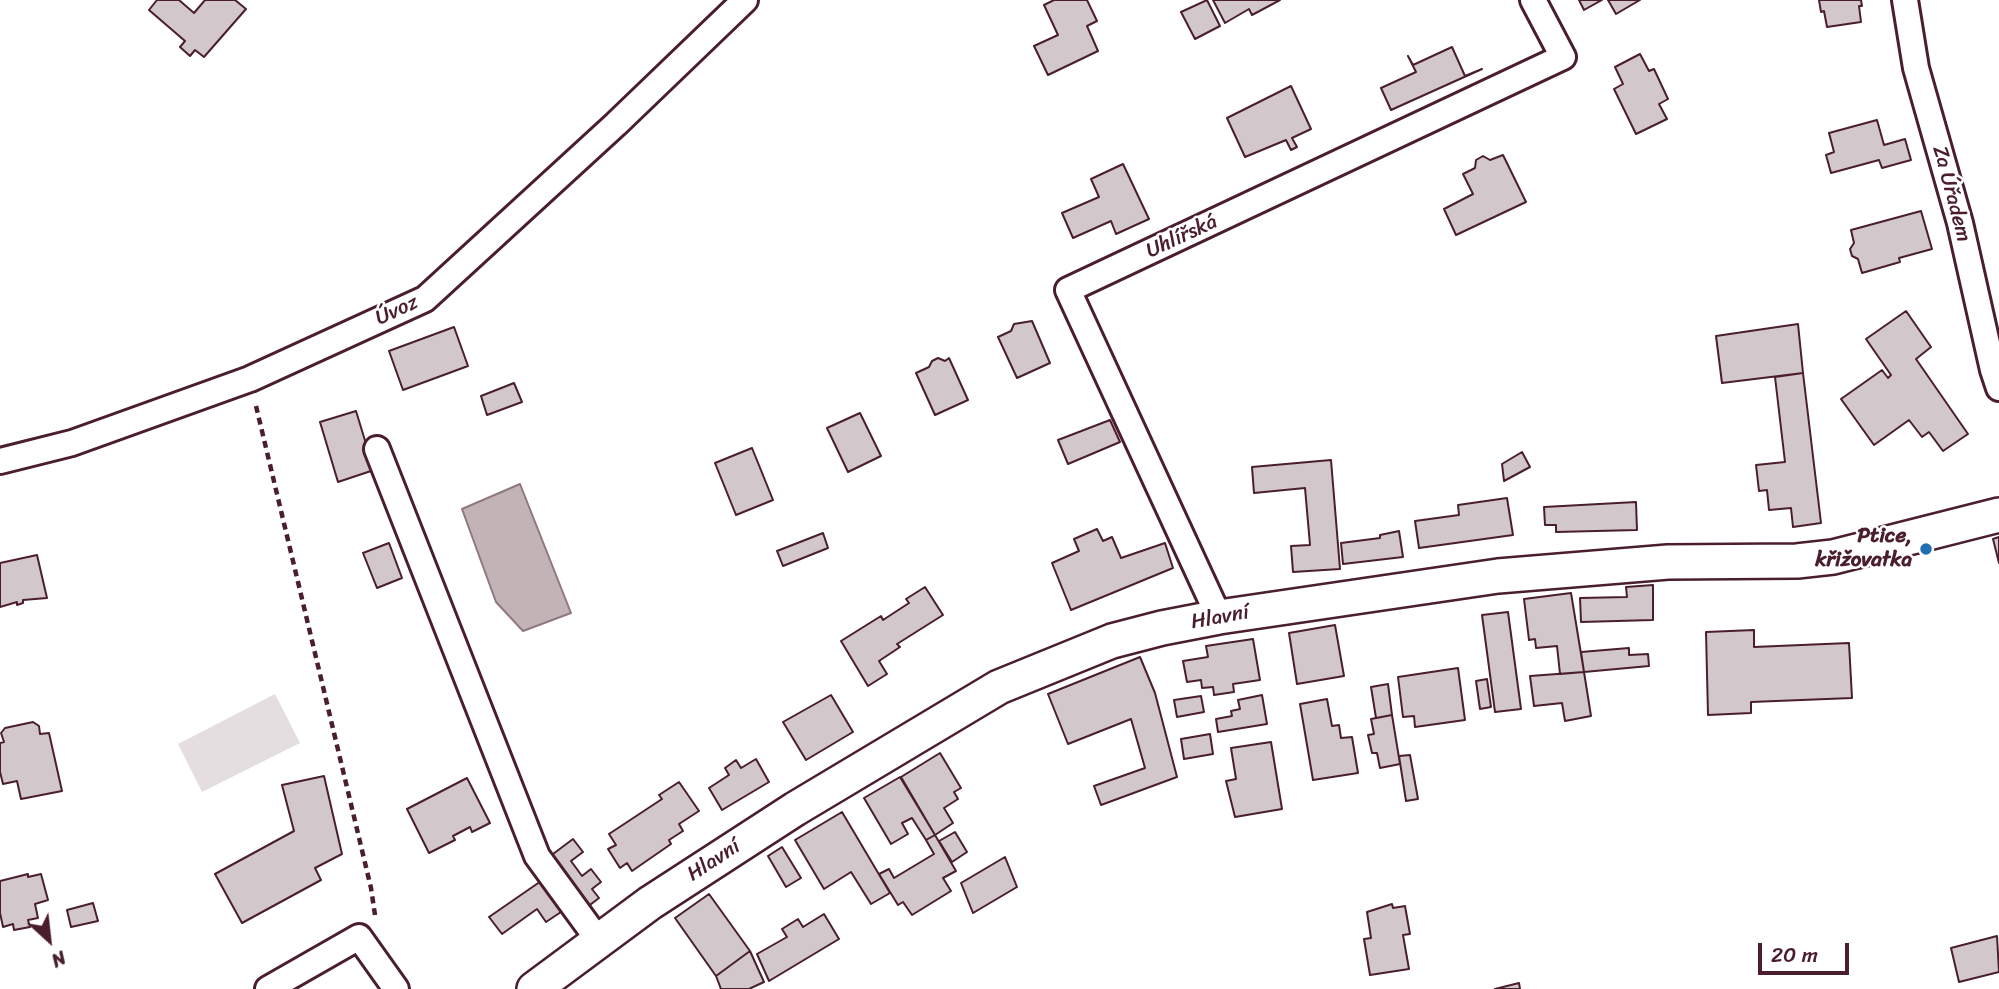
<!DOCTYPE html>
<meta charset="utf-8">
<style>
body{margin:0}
#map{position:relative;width:1999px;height:989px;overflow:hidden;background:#fff;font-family:Sriracha,sans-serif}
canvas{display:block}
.north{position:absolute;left:14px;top:905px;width:70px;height:70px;-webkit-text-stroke:5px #fff;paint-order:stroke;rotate:153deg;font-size:19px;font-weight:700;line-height:28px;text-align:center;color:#4a1f2b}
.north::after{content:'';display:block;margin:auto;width:24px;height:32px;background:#4a1f2b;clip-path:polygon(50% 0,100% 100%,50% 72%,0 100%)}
.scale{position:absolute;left:1758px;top:943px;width:91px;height:32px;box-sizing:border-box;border:4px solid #4a1f2b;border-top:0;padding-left:9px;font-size:21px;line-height:24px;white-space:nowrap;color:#4a1f2b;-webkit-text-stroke:5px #fff;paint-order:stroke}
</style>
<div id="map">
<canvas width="1999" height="989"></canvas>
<div class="north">N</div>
<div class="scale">20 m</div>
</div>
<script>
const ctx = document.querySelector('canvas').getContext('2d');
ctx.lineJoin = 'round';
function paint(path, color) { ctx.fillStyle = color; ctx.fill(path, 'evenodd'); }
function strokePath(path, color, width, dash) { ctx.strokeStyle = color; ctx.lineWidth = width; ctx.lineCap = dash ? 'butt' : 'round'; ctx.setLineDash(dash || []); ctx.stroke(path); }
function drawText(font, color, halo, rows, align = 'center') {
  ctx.font = font + ' Sriracha,sans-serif'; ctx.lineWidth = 5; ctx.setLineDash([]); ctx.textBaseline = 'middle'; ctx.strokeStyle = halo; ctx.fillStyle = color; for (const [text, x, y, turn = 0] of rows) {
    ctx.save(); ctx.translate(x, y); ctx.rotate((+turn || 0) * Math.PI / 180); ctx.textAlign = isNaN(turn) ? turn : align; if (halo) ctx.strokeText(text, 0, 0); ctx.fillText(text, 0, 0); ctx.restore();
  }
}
paint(new Path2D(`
 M275 694 300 743 202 792 178 744Z`), '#e5dee0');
const water = new Path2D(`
 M520 484 571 613 523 631 496 602 462 509Z`);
paint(water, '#c1b3b6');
strokePath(water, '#91787e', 2);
const building = new Path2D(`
 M157 0H179L194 13 205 0H235L246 9 204 57 195 50 190 56 180 47 185 41 149 10Z
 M1054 0H1087L1097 21 1087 26 1098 51 1048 75 1034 46 1058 35 1044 5Z
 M1207 0 1220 26 1195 39 1181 12Z
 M1213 0H1280L1252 15 1249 9 1225 23Z
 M1579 0H1602L1584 10Z
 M1608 0H1640L1616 14Z
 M1819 0H1861L1862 6H1859L1861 22 1827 27 1824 11 1821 12Z
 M1452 47 1465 76 1482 69 1391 110 1381 88 1416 72 1408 56 1413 65Z
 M1640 54 1649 71 1654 69 1668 99 1659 104 1667 119 1636 134 1614 89 1623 84 1615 67Z
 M1291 86 1311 129 1292 138 1297 147 1291 150 1286 140 1245 157 1227 118Z
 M1877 120 1884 145 1905 139 1911 160 1882 168 1879 160 1831 173 1826 155 1834 152 1829 133Z
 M1503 155 1526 202 1456 235 1444 209 1473 194 1463 174 1475 168 1476 160 1483 156 1490 160Z
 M1123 164 1149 219 1116 234 1111 221 1073 238 1062 213 1099 197 1091 179Z
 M1921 211 1932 249 1899 258 1900 262 1862 273 1858 259 1852 256 1850 249 1854 243 1851 230Z
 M1906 311 1931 347 1916 359 1968 434 1943 451 1929 432 1922 437 1909 420 1874 445 1841 399 1882 370 1888 378 1891 375 1866 339Z
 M1032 321 1050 363 1017 378 998 337 1011 331 1014 324Z
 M1798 324 1803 373 1722 383 1716 336Z
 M454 327 468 366 403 390 389 351Z
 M938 358 945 361 949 358 968 400 935 415 916 373 929 367 932 361Z
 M1803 373 1821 523 1793 527 1791 508 1769 510 1767 490 1759 491 1756 465 1785 462 1775 377Z
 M514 383 522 402 487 415 481 396Z
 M356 411 374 470 338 482 320 422Z
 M860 413 881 456 848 472 827 428Z
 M1110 420 1120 442 1068 464 1058 440Z
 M752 448 773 500 736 515 715 463Z
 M1522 452 1530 467 1504 481 1502 464Z
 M1331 460 1340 569 1293 572 1291 546 1310 545 1305 488 1254 493 1252 467Z
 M1507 498 1513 535 1419 548 1415 521 1459 515 1458 505Z
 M1636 502 1637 530 1556 532V525H1545L1544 507Z
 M1097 529 1103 541 1112 537 1121 558 1165 543 1173 568 1071 610 1052 563 1079 551 1074 539Z
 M1399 531 1403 557 1343 564 1341 543 1380 538V535Z
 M823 533 828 548 783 566 777 551Z
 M1999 537V563L1993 539Z
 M389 543 402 578 377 588 363 553Z
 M37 555 47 598 23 600V603L17 605V602L0 607V563Z
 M1653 585V620L1581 622 1580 598 1627 597 1626 587Z
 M925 587 943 615 897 644 900 647 879 661 887 674 868 686 841 641 881 616 883 620 909 603 906 599Z
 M1571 593 1584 672 1560 674 1557 646 1536 648 1535 639 1529 640 1524 599Z
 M1508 612 1521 709 1495 712 1482 615Z
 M1335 625 1344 676 1297 684 1289 633Z
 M1754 630V647L1849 643 1852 698 1751 702V713L1708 715 1706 632Z
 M1253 639 1260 680 1233 684 1234 692 1214 695 1213 687 1202 688 1201 680 1187 682 1183 661 1208 657 1206 646Z
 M1629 648V655L1648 654 1649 666 1584 672 1581 652Z
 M1140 657 1155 693 1177 777 1101 805 1094 786 1145 768 1131 719 1068 744 1048 694Z
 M1458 668 1465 720 1415 727 1414 716 1403 717 1398 677Z
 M1584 672 1591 716 1565 721 1562 703 1534 706 1530 676Z
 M1487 679 1491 707 1480 709 1476 681Z
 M1388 684 1392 715 1376 718 1371 687Z
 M831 695 853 732 806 760 783 722Z
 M1262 695 1267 724 1218 732 1216 719 1232 716 1231 711 1240 709 1238 700Z
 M1201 696 1204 712 1177 717 1174 700Z
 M1327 699 1332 726 1339 725 1341 738 1352 737 1358 773 1313 780 1300 704Z
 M1392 715 1400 764 1380 768 1377 753H1372L1368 735 1374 734 1371 719Z
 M33 722 39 726 40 734 49 733 62 791 21 799 17 781 3 784 0 772V743L4 742 1 733 5 728Z
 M1210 734 1213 754 1184 759 1181 739Z
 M1271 742 1282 809 1235 817 1226 781 1236 779 1231 748Z
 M940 753 961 788 954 792 958 799 944 808 953 823 935 835 901 777Z
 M1410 755 1418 799 1406 801 1399 756Z
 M756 759 769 782 722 810 709 788 729 775 725 768 736 760 741 768Z
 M324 776 342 854 315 868 321 880 242 923 215 874 294 831 282 785Z
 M900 777 935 835 926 840 912 818 902 823 908 834 891 844 864 798Z
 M467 778 490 823 472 832 470 827 453 836 455 840 429 853 407 809Z
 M679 782 699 811 679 824 683 831 669 840 671 844 632 871 627 863 620 868 608 849 616 845 609 834 662 799 659 795Z
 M842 812 890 893 871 904 851 872 824 889 795 840Z
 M955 832 967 852 952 862 939 841Z
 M935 835 956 871 943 878 951 891 912 915 903 902 898 905 879 874 889 869 894 878 934 854 926 840Z
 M573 839 583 852 571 861 582 876 591 869 601 882 592 889 599 898 586 908 549 857Z
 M782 847 801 878 786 887 768 856Z
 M1005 857 1017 887 973 913 961 883Z
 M28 874V877L41 874 48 900 35 904 38 918 28 920 30 927 14 930 13 924 3 927 0 913V881Z
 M544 879 564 910 546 922 537 909 502 934 489 917Z
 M709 894 750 951 716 976 675 918Z
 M93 903 98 921 71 927 67 910Z
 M1392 904 1393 908 1405 906 1410 934 1403 935 1409 969 1370 975 1364 939 1371 938 1367 912Z
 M824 914 839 939 769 981 757 954 787 937 782 929 798 919 803 927Z
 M1997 936 1999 972 1959 982 1951 948Z
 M750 951 764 982 749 989H721L716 976Z
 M1519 983 1520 989H1495Z`);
paint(building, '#d2c7cb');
strokePath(building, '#4a1f2b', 2);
const minor = new Path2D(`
 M1905 0 1916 68 1960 223 1993 370 1999 388
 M377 449 537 856 599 941
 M0 461 72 443 250 379 425 299 616 124 745 0
 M1219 617 1068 290 1563 57 1533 0
 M268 989 359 937 396 989`);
const secondary = new Path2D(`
 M534 989 650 903 795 809 999 687 1112 641 1162 628 1219 617 1498 576 1668 562 1797 561 1833 557 1999 515`);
strokePath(minor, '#4a1f2b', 30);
strokePath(secondary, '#4a1f2b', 38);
strokePath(new Path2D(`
 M256 406 371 888 375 915`), '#4a1f2b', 4.5, [7, 5]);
strokePath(minor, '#fff', 24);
strokePath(secondary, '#fff', 33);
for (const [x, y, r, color] of [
 [1926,549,7,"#1f6fb2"]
]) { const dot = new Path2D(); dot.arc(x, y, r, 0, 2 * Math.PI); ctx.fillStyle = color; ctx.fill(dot); strokePath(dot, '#fff', 2.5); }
drawText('21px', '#4a1f2b', '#fff', [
 ["Za Úřadem",1951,194,75],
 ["Uhlířská",1182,237,-25],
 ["Úvoz",397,311,-25],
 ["Hlavní",1220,618,-10],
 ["Hlavní",714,861,-33]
]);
drawText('bold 21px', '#4a1f2b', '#fff', [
 ["Ptice,",1912,537],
 ["křižovatka",1912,561]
], 'right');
</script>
